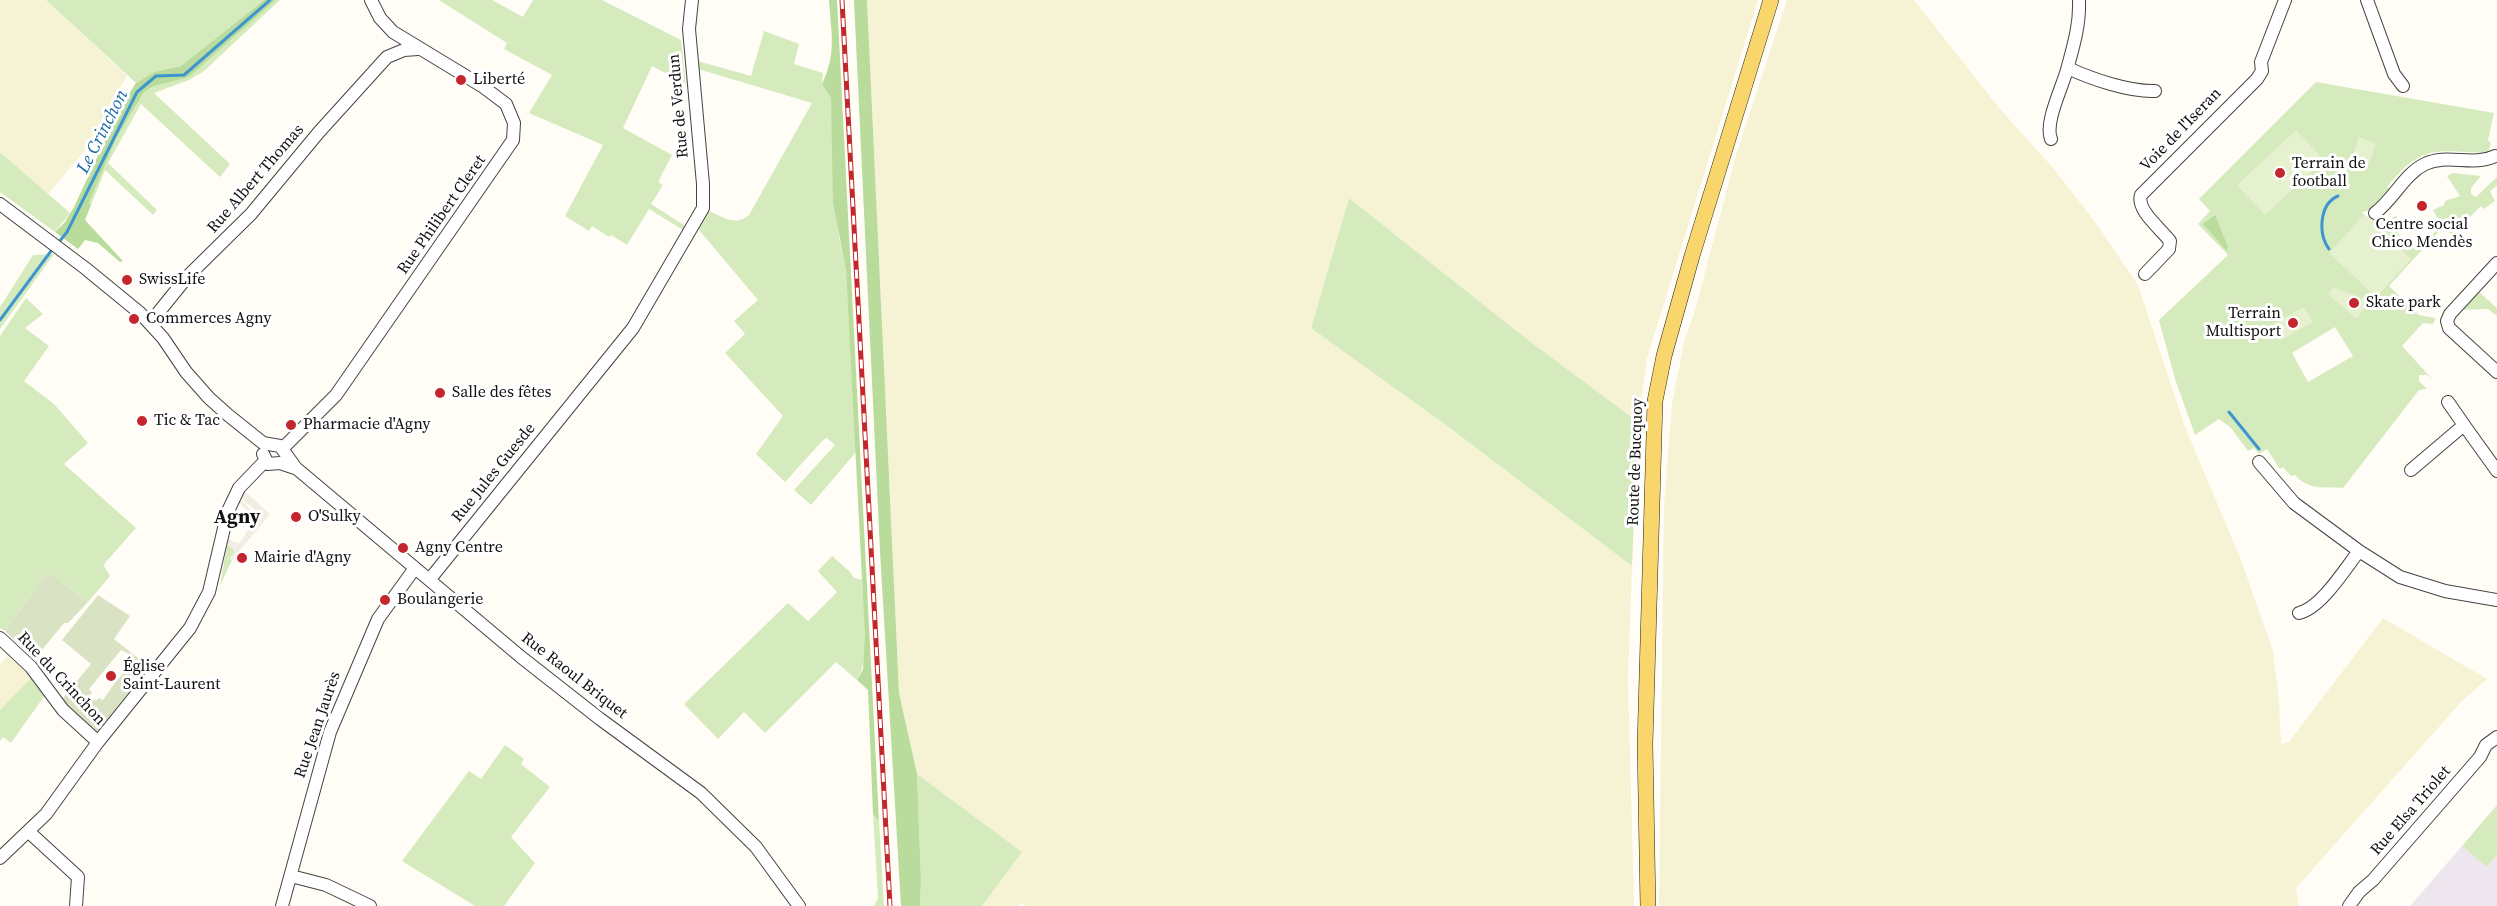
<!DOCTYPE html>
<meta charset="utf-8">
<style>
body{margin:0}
canvas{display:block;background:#fffdf5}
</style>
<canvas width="2497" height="906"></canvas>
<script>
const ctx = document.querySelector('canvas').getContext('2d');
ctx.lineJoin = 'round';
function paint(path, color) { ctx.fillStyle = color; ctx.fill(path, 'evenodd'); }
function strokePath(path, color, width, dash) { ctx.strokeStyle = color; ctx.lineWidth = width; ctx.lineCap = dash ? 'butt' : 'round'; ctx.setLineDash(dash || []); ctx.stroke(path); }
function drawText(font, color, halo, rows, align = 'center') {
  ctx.font = font + ' "Source Serif 4",serif'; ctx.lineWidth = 6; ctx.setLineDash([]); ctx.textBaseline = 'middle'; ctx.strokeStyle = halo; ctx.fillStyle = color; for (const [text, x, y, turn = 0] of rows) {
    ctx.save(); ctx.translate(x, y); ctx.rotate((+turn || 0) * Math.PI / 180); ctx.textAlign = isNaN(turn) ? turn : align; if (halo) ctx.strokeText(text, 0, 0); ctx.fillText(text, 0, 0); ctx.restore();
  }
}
paint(new Path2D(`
 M2462 846 2487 867 2497 855V906H2410Z`), '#eee6ef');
paint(new Path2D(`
 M0 0H46L127 76 84 151 48 194 0 152Z
 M867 0H1758L1647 358 1638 422 1528 340 1349 198 1311 328 1446 425 1632 566 1628 678 1634 906H1026L1021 903 1018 906H982L1022 852 917 774 899 693Z
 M1787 0H1914L2000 109 2054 169 2098 226 2138 285 2185 427 2241 560 2273 651 2279 702 2281 744 2289 742 2383 618 2487 679 2461 702 2296 888 2299 906H1659L1664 505 1672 404 1685 338 1694 314 1736 155Z
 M9 654 33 676 0 710V664Z`), '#f6f3d4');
paint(new Path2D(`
 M46 0H264L181 66 154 72 136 83Z
 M276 0H280L204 71 189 80 154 93 230 164 220 177 141 104 108 163 157 210 153 215 105 170 91 205 88 204 116 139 144 92 152 87 189 77Z
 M439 0H492L523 17 533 0H602L681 40 686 84 652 66 623 128 672 155 658 182 663 185 651 204 690 229 688 233 649 209 627 245 611 235 609 237 592 226 589 231 565 216 603 145 529 113 552 75 504 49 507 43Z
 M764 31 799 44 794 64 823 73 822 84 831 98 839 237 846 271 856 452 811 505 794 490 835 445 827 438 824 439 785 482 756 454 783 416 725 353 745 334 734 321 758 300 694 224 703 208C719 215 735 228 749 215L812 103 698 69V61L751 76Z
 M2316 82 2494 113 2488 140 2491 143 2488 153C2437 151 2422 143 2387 187L2394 188 2372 210 2362 212 2371 221 2377 216 2385 221 2396 216 2398 220 2395 229C2401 235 2401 242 2407 248 2420 248 2436 235 2440 223L2433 210 2444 205 2445 201 2460 196 2447 176 2452 173 2481 176 2471 188V194L2476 197 2497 177V186L2490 191 2495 201 2484 209 2481 206 2452 235 2443 227 2389 286 2419 315 2436 318 2433 324 2423 323 2402 346 2434 381 2427 375H2419V381L2427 389 2419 390 2343 488C2324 487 2308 490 2295 475L2291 476 2283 467 2280 469 2267 449 2259 454 2254 448 2248 451 2231 428 2219 419 2195 435 2175 379 2159 320 2228 255 2198 224 2210 211 2199 199ZM2335 327 2353 356 2308 382 2292 353Z
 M0 152 70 213 55 232 0 192Z
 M1349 198 1528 340 1638 422 1632 566 1446 425 1311 328Z
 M54 254 0 329V307L33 255Z
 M2479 292 2497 308V316L2488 309 2461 310Z
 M26 298 43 314 25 328 49 346 24 381 54 404 88 443 64 464 136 528 105 563 104 566 110 576 88 602 48 571 5 631 0 628V336Z
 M227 544 235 551 230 558 232 560 220 586Z
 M832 556 850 572 854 578 862 580C863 611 872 653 857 680L836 662 765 733 744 712 718 739 684 704 788 603 808 621 837 592 818 571Z
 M33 676 45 695 11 743 3 737 0 741V710Z
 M505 745 524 759 521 764 550 787 511 837 535 863 504 906H475L402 861 469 771 481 779Z
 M917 774 1022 852 982 906H920L921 879Z
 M2497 805V855L2487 867 2462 846Z
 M873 814 879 821 884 906H874L878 898Z`), '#d5ebbd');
paint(new Path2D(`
 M264 0H276L189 77 152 87 144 92 116 139 89 203 91 205 85 220 123 261 120 262 98 243 85 240 78 249 55 232 65 222 74 207 121 106 136 83 154 72 181 66Z
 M829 0H837L879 821 873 814 868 690 857 680 863 669 865 636 846 271 833 202 831 98 822 84C837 53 831 33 829 0Z
 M854 0H867L899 693 917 774 921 879 920 906H901L880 551Z
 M2215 215 2228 247 2227 251 2203 224Z`), '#b9dc9c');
paint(new Path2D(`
 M48 571 88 602 68 623H64L38 655 32 657 5 631Z
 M98 595 130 616 114 639 149 667 96 733 62 699 91 664 62 640ZM121 650 131 655 134 661 114 684 103 700 99 698 96 701 89 696 92 692 89 689Z`), '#d9e3c4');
paint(new Path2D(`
 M2296 130 2324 160 2265 215 2237 185Z
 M2359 137 2376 144 2368 166 2351 160Z
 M2364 215 2411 259 2376 297 2329 253Z
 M2334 287 2364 299 2369 298 2371 308H2365L2356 319 2328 294Z
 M2304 307 2313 322 2283 339 2274 324Z`), '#e6f2cf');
paint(new Path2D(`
 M244 491 270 514 232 560 230 558 235 551 227 544 228 539 239 544 256 518 238 502 239 499 257 515 259 513 242 499 241 496Z`), '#f1ede2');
strokePath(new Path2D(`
 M59 242 67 232 137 92 156 76 184 75 270 0
 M2329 249C2318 234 2319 204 2338 196
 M0 320 54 247
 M2229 412 2259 449`), '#3f96cf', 3);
const minor = new Path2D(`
 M2367 0 2394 74 2403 86
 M2068 68C2091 79 2130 92 2155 91
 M2051 139C2044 122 2064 84 2068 66 2074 44 2080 23 2079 1
 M0 204 85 268 140 313 163 338 186 372 209 398 228 415 263 443 280 446 296 468 521 657 600 719 701 793 756 847 799 906
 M2375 213C2394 199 2404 174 2425 164 2447 153 2473 167 2495 156
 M2497 263 2450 314 2447 321 2449 328 2497 372
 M2145 274 2169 249 2170 241C2161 229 2136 210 2141 195L2257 79 2262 71 2261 62 2285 0
 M150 323 187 277 251 214 319 132 387 57 404 50 418 49
 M2464 425 2497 471
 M283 448 336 395 513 140 514 123 506 104 482 86 393 32 380 18 371 0
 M263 454 268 464 280 463 295 468
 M2259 462 2294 503 2359 551 2400 577 2445 591 2497 600
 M2411 470 2464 425 2448 402
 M430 579 633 328 703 208V184L689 29 692 0
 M2299 613C2321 608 2345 569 2359 551
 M0 638 31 667 63 710 98 742
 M29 832 78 877 76 906
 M0 858 46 814 98 742 190 628 209 592 228 511 239 488 265 461
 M291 876 326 885 370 906
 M282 906 330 732 378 619 415 568
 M2349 906 2359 892 2373 880 2480 757 2486 745 2497 737`);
const major = new Path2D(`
 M1648 906 1645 744 1655 401 1664 356 1692 256 1771 0`);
strokePath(minor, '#444', 14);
strokePath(major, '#222', 16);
strokePath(minor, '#fff', 12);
strokePath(major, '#f9d66b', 15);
const rail = new Path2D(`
 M842 0 890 906`);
strokePath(rail, '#c4262e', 5);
strokePath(rail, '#fff', 3, [9]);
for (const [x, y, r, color] of [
 [461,80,6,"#c4262e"],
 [2280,173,6,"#c4262e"],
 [2422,206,6,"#c4262e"],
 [127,280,6,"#c4262e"],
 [2354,303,6,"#c4262e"],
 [134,319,6,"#c4262e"],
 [2293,323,6,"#c4262e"],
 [440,393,6,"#c4262e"],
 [142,421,6,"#c4262e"],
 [291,425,6,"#c4262e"],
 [296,517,6,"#c4262e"],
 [403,548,6,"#c4262e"],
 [242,558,6,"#c4262e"],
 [385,600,6,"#c4262e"],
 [111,676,6,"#c4262e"]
]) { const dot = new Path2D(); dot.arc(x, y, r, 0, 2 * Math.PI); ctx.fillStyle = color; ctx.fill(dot); strokePath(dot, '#fff', 2); }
drawText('16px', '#111', '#fff', [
 ["Liberté",473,80],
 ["Terrain de",2292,164],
 ["football",2292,182],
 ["Centre social",2422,225,"center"],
 ["Chico Mendès",2422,243,"center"],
 ["SwissLife",139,280],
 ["Skate park",2366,303],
 ["Terrain",2281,314,"right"],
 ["Multisport",2281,332,"right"],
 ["Commerces Agny",146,319],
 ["Salle des fêtes",452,393],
 ["Tic & Tac",154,421],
 ["Pharmacie d'Agny",303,425],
 ["O'Sulky",308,517],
 ["Agny Centre",415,548],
 ["Mairie d'Agny",254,558],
 ["Boulangerie",397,600],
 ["Église",123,667],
 ["Saint-Laurent",123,685]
], 'left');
drawText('16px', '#111', '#fff', [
 ["Rue de Verdun",679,106,-95],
 ["Voie de l'Iseran",2181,130,-46],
 ["Rue Albert Thomas",256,179,-49],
 ["Rue Philibert Cleret",442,215,-55],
 ["Route de Bucquoy",1636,462,-88],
 ["Rue Jules Guesde",494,473,-51],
 ["Rue Raoul Briquet",574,676,38],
 ["Rue du Crinchon",61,679,47],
 ["Rue Jean Jaurès",318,725,-71],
 ["Rue Elsa Triolet",2411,811,-49]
]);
drawText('italic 18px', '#1768a6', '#fff', [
 ["Le Crinchon",103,132,-63]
]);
drawText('bold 20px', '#111', '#fff', [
 ["Agny",237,518]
]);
</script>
